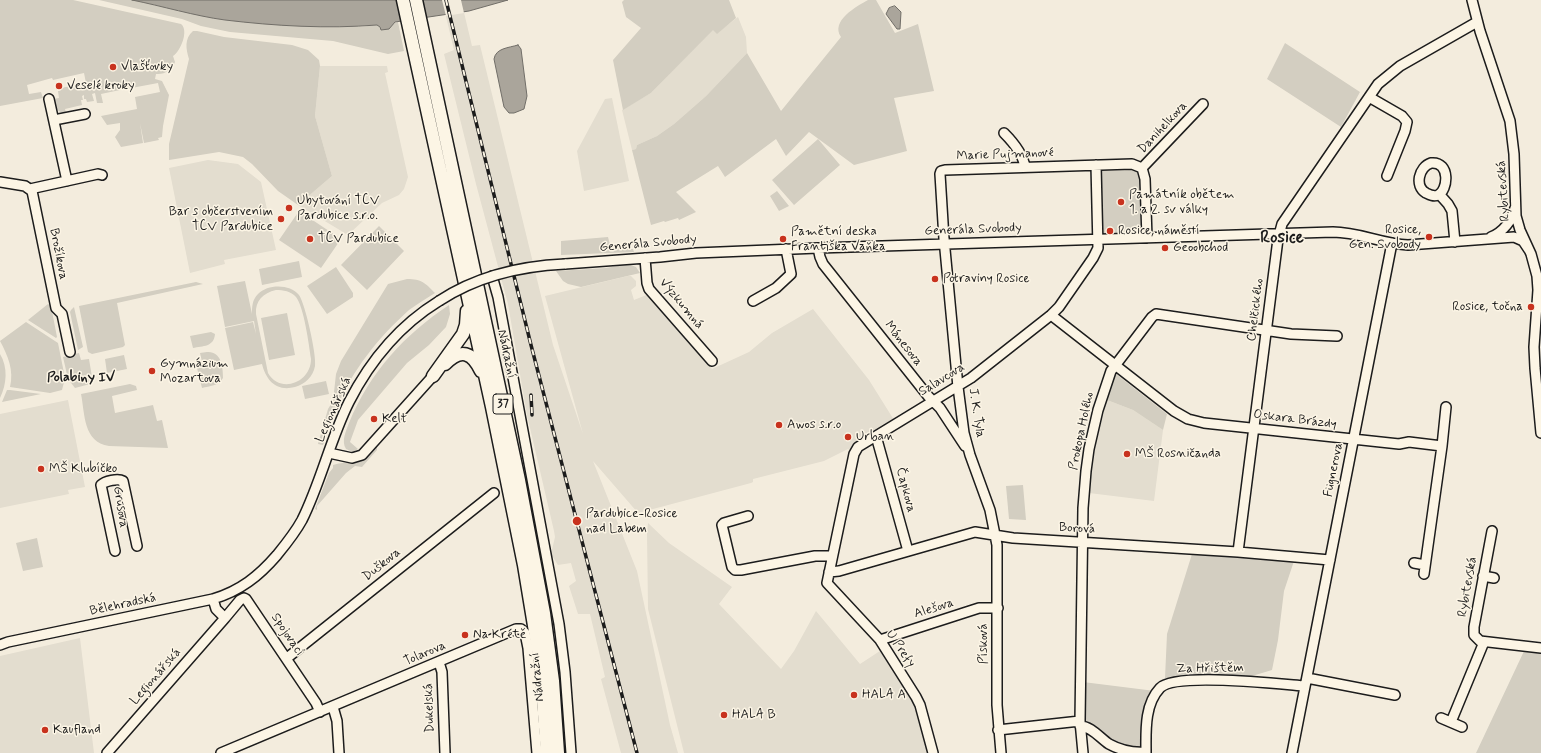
<!DOCTYPE html>
<meta charset="utf-8">
<style>
body{margin:0}
canvas{display:block;background:#f3ecdd}
</style>
<canvas width="1541" height="753"></canvas>
<script>
const ctx = document.querySelector('canvas').getContext('2d');
ctx.lineJoin = 'round';
function paint(path, color) { ctx.fillStyle = color; ctx.fill(path, 'evenodd'); }
function strokePath(path, color, width, dash) { ctx.strokeStyle = color; ctx.lineWidth = width; ctx.lineCap = dash ? 'butt' : 'round'; ctx.setLineDash(dash || []); ctx.stroke(path); }
function drawText(font, color, halo, rows, align = 'center') {
  ctx.font = font + ' Mynerve,sans-serif'; ctx.lineWidth = 3; ctx.setLineDash([]); ctx.textBaseline = 'middle'; ctx.strokeStyle = halo; ctx.fillStyle = color; for (const [text, x, y, turn = 0] of rows) {
    ctx.save(); ctx.translate(x, y); ctx.rotate((+turn || 0) * Math.PI / 180); ctx.textAlign = isNaN(turn) ? turn : align; if (halo) ctx.strokeText(text, 0, 0); ctx.fillText(text, 0, 0); ctx.restore();
  }
}
paint(new Path2D(`
 M442 0H461L472 46 480 45 553 345 583 434 545 296 628 276H631L636 281V286L631 290 634 300 649 294 712 369 749 352 772 333 813 309 869 380 894 420 853 445 851 450 848 449 824 461 753 479V482L751 483 638 513 593 461 637 571 670 725 678 753H621L601 679 605 677 590 614H578L569 586 576 581 571 563 558 565 551 554 555 537 554 531 527 415 508 304 476 184 444 54 454 50Z
 M738 17 746 37 747 53 706 96 674 124 657 136 637 145 636 149 632 150 622 110 651 93 713 29 717 33Z
 M320 66H387L388 72 385 73 408 177 404 189 399 195 382 203 348 235 298 205 332 176 315 116Z
 M612 98 629 181 584 191 577 151 605 99Z
 M208 160 238 164 261 182 276 250 224 260 225 264 190 273 169 168Z
 M68 400 85 487 68 490 69 494 0 508V414Z
 M1107 400 1133 410 1163 430 1154 501 1089 493 1096 442Z
 M648 523 669 543 732 587 719 604 781 669 794 651 816 611 860 664 883 649 915 701 930 753H684L648 609 647 533Z
 M80 638 94 753H0V656Z`), '#e3ddcf');
paint(new Path2D(`
 M0 0H73L181 24C189 30 181 51 173 56L175 62C172 69 165 75 156 74L155 79 162 81 169 95 163 126 162 137 158 138 159 140 144 143 140 123 143 143 121 147 115 137 120 130V123L107 125 101 116 137 109 135 97 160 92 158 83 126 89V87L120 88V90L101 94 103 103H97L95 93 92 94 94 101 87 102 86 99H84V95L82 96 83 100H81L82 105 65 109 66 113C57 113 55 107 53 99L59 98 58 91 61 90V88L86 83 84 73 53 80 52 78 27 85 29 94 41 92 43 98 0 106Z
 M99 0H132L224 20 302 26 358 27 378 25 381 30 389 28 392 24 398 22 404 51 388 54 333 41 230 32 201 26 182 19Z
 M624 0H729L736 18 717 34 713 30 651 93 623 110 613 60 641 28 626 17 622 2Z
 M868 0H876L895 33 918 24 934 91 894 98 907 151 854 165 809 132 786 156 776 139 725 177 718 166 676 192 696 212 679 220 678 218 665 222 664 221 651 225 632 150 636 149 637 145 657 136 674 124 706 96 747 53 781 111 841 37C830 21 857 6 868 0Z
 M193 31H197L224 37 292 45 308 50 319 60 320 66 315 116 332 176 298 205 278 191 252 164 243 157 219 152 169 160V144L189 59C186 49 184 39 193 31Z
 M1285 43 1360 92 1341 127 1267 79Z
 M818 139 840 165 794 205 772 180Z
 M1140 170 1141 232 1103 233 1101 171Z
 M777 191 789 206 779 211 770 196Z
 M299 211 341 239 321 268 279 240Z
 M379 226 404 251 367 290 341 265Z
 M608 237 610 245 622 249H633L634 252 561 255V241Z
 M299 261 302 277 262 285 259 269Z
 M628 264 636 267 640 273 581 287 568 284 563 281 556 271 606 268Z
 M336 267 353 293V297L327 314 307 286Z
 M407 279C422 279 425 283 435 293 426 299 417 304 409 310 379 337 352 370 337 408 332 420 327 433 323 445L318 444 328 409 333 401 336 374 341 361 388 284Z
 M245 281 252 314C252 307 252 300 258 294 268 284 290 284 299 295 305 303 317 356 315 366 313 377 305 384 295 387 276 392 266 380 262 364L234 370 225 328 253 322 256 334 254 321 225 327 217 286ZM276 290C283 290 291 291 296 297 304 307 309 345 311 359 311 383 280 394 268 373L256 314C255 301 263 293 276 290Z
 M196 282 203 284 117 303 125 345 123 347 92 354 88 352 79 306Z
 M48 304 51 306 57 337 56 338 28 320Z
 M449 305 450 314 446 327 429 345 407 363 358 420 350 442 358 449 353 452 346 449C341 441 346 431 349 423 370 372 404 335 449 305Z
 M74 307 83 347 78 350 70 312 71 310Z
 M287 313 295 355 269 360 261 318Z
 M26 322 58 343 65 378 62 390 50 393 10 387C14 370 8 356 0 341Z
 M211 332 215 334C214 347 203 346 193 348L190 336Z
 M207 352C221 351 223 366 223 378 218 386 210 386 202 388L197 368 203 366 200 353Z
 M79 353 81 360 89 359 92 377 89 378 90 384 75 388 68 379 63 357Z
 M0 354C8 367 7 384 0 398Z
 M124 355 127 369 107 373 105 359Z
 M1116 374 1167 414 1163 430 1133 410 1107 400Z
 M326 381 329 394 305 399 302 386Z
 M130 384 136 386 137 390 112 396 115 413 153 405 157 421 162 420 168 448 109 446C83 442 85 414 81 394Z
 M7 390H10L41 394 2 402Z
 M377 447V450L362 467 355 466 346 473 317 506V510L315 509 329 473 333 468V465C357 458 357 471 377 447Z
 M1023 485 1026 520 1009 519 1006 486Z
 M37 538 43 567 23 571 16 543Z
 M1192 554 1294 561 1284 591 1278 640 1272 670 1252 676 1165 678 1167 634Z
 M1525 649 1541 651V753H1476Z
 M1083 682 1155 691 1141 748 1138 750 1114 744 1087 724 1084 720Z`), '#d3cec1');
const water = new Path2D(`
 M132 0H508L469 11 395 22 389 29 381 30 380 27 377 25C327 29 275 26 225 20 195 16 162 6 132 0Z
 M895 6 901 12 900 29H897L886 14 889 8Z
 M518 45 521 49 527 96 524 109 514 113H509L504 107 494 59C496 48 508 48 518 45Z`);
paint(water, '#aaa59b');
strokePath(water, '#716e68', 1);
paint(new Path2D(`
 M442 0H461L464 13 446 16Z`), '#f3ecdd');
const minor = new Path2D(`
 M1472 0 1480 31 1510 121 1514 154 1516 216 1520 230 1531 254 1537 276 1538 290 1534 347 1535 368 1541 433
 M1369 97 1402 116 1407 122 1405 131 1387 176
 M49 99 67 181
 M54 120 85 114
 M1004 133C1013 142 1023 155 1025 167
 M1431 163C1451 161 1448 191 1438 195 1434 197 1430 195 1426 193 1414 186 1419 167 1431 163Z
 M1142 168 1203 104
 M1142 168 1145 179 1147 238
 M0 182 25 186 32 191 56 308 62 314 70 352
 M30 189 98 174 102 175
 M1440 195 1448 204 1452 211 1455 242
 M1491 237C1503 232 1512 221 1515 208
 M818 248 820 257 823 264 928 396 940 408 965 446
 M645 258 647 283 649 289 712 361
 M565 264 660 257 696 253 818 248 1333 232C1359 232 1382 244 1408 245L1514 237 1523 241 1529 250
 M492 276 498 297 559 624 565 672 571 753
 M753 301 776 288 791 274 786 249
 M1051 315 1174 411 1188 419 1204 423 1399 444 1409 442 1442 446 1424 574
 M876 436 908 551
 M1442 446 1446 407
 M329 453 352 458 362 455 433 376
 M748 516 724 523 722 525 732 567 735 570H741L815 556H832
 M1492 531 1474 627V635L1480 641 1541 648
 M115 551 101 485C105 481 118 478 123 481L137 546
 M1238 552 1278 239 1282 224 1378 84 1400 66 1477 22
 M1414 563 1425 565
 M829 572 839 571 975 532 1013 538 1238 552 1330 560
 M1483 576 1494 578
 M225 618 240 600 244 598 246 599 316 703 320 712
 M880 640 979 608H998
 M0 645 8 642 213 599C240 591 259 576 277 555 286 544 295 533 302 520 321 482 330 440 349 402 370 361 400 325 439 301
 M287 658 494 493
 M439 662 442 672 445 753
 M1307 678 1395 695
 M333 707 337 721 339 753
 M1441 718 1462 727
 M1451 722 1484 642
 M1080 726C1091 726 1100 738 1109 744 1120 750 1133 753 1146 752
 M998 730 1080 721
 M107 753 225 618 216 609 213 599
 M221 753 516 629H521L525 633 528 648 537 753
 M933 753 920 705 916 697 880 640 827 583 854 454 858 447 971 378 1051 315 1059 307 1093 258 1098 248 1096 165
 M1001 753 997 705V545L990 510 970 455 964 433 958 387 944 239 940 174 941 171 945 170 1132 164 1142 168
 M1083 753 1080 721 1083 508 1086 471 1089 449 1098 410 1111 371 1152 317 1156 314 1291 334 1337 336
 M1146 753C1146 732 1144 705 1160 688 1175 672 1280 684 1305 686
 M1292 753 1392 243`);
const major = new Path2D(`
 M403 0 492 407 524 565 540 662 547 753
 M416 0 519 480 544 613 553 681 558 753
 M445 364C461 348 472 352 481 371
 M433 376 463 334 466 325 467 311`);
strokePath(minor, '#1c1c1c', 12);
strokePath(major, '#1c1c1c', 15);
strokePath(minor, '#fcf5e5', 9);
strokePath(major, '#fcf5e5', 12);
const rail = new Path2D(`
 M446 0 531 345 637 753
 M531 395 532 415`);
strokePath(rail, '#1c1c1c', 3.5);
strokePath(rail, '#fcf5e5', 2, [6]);
const minorBridge = new Path2D(`
 M439 301C477 276 520 266 565 264`);
strokePath(minorBridge, '#1c1c1c', 12, []);
strokePath(minorBridge, '#fcf5e5', 9);
for (const [x, y, r, color] of [
 [113,67,4,"#c8321e"],
 [59,86,4,"#c8321e"],
 [1121,202,4,"#c8321e"],
 [289,208,4,"#c8321e"],
 [281,219,4,"#c8321e"],
 [1110,231,4,"#c8321e"],
 [1429,237,4,"#c8321e"],
 [310,239,4,"#c8321e"],
 [783,239,4,"#c8321e"],
 [1165,248,4,"#c8321e"],
 [935,279,4,"#c8321e"],
 [1531,307,4,"#c8321e"],
 [152,371,4,"#c8321e"],
 [374,419,4,"#c8321e"],
 [779,425,4,"#c8321e"],
 [848,437,4,"#c8321e"],
 [1127,454,4,"#c8321e"],
 [41,469,4,"#c8321e"],
 [577,521,5,"#c8321e"],
 [465,635,4,"#c8321e"],
 [854,695,4,"#c8321e"],
 [724,715,4,"#c8321e"],
 [45,730,4,"#c8321e"]
]) { const dot = new Path2D(); dot.arc(x, y, r, 0, 2 * Math.PI); ctx.fillStyle = color; ctx.fill(dot); strokePath(dot, '#fcf5e5', 1.5); }
for (const [x, y, w] of [
 [503,404,20]
]) { const box = new Path2D(); box.roundRect(x - w / 2, y - 10, w, 20, 3); ctx.fillStyle = '#fcf5e5'; ctx.fill(box); strokePath(box, '#1c1c1c', 1); }
drawText('bold 12px', '#1c1c1c', null, [
 ["37",503,404]
]);
drawText('13px', '#1c1c1c', '#fcf5e5', [
 ["Vlašťovky",121,67],
 ["Veselé kroky",67,86],
 ["Památník obětem",1129,195],
 ["1. a 2. sv války",1129,210],
 ["Ubytování TCV",297,201],
 ["Pardubice s.r.o.",297,216],
 ["Bar s občerstvením",273,212,"right"],
 ["TCV Pardubice",273,227,"right"],
 ["Rosice,",1421,230,"right"],
 ["Gen. Svobody",1421,245,"right"],
 ["Rosice, náměstí",1118,231],
 ["Pamětní deska",791,232],
 ["Františka Vaňka",791,247],
 ["TCV Pardubice",318,239],
 ["Geoobchod",1173,248],
 ["Potraviny Rosice",943,279],
 ["Rosice, točna",1523,307,"right"],
 ["Gymnázium",160,364],
 ["Mozartova",160,379],
 ["Kelt",382,419],
 ["Awos s.r.o",787,425],
 ["Urban",856,437],
 ["MŠ Rosničanda",1135,454],
 ["MŠ Klubíčko",49,469],
 ["Pardubice-Rosice",586,514],
 ["nad Labem",586,529],
 ["Na Krétě",473,635],
 ["HALA A",862,695],
 ["HALA B",732,715],
 ["Kaufland",53,730]
], 'left');
drawText('13px', '#1c1c1c', '#fcf5e5', [
 ["Danihelkova",1163,128,-47],
 ["Marie Pujmanové",1005,155,-2],
 ["Rybitevská",1504,191,-94],
 ["Generála Svobody",973,230,-2],
 ["Generála Svobody",648,244,-5],
 ["Brožíkova",58,254,79],
 ["Výzkumná",681,304,50],
 ["Chelčického",1256,310,-83],
 ["Mánesova",903,344,52],
 ["Nádražní",506,354,78],
 ["Salavcova",942,380,-32],
 ["Legionářská",334,410,-66],
 ["J. K. Tyla",976,413,81],
 ["Oskara Brázdy",1295,420,7],
 ["Prokopa Holého",1082,431,-78],
 ["Fügnerova",1334,470,-79],
 ["Čapkova",905,490,75],
 ["Grusova",120,507,81],
 ["Borová",1077,529,3],
 ["Duškova",382,565,-39],
 ["Rybitevská",1468,587,-80],
 ["Bělehradská",123,605,-12],
 ["Alešova",934,609,-17],
 ["Spojovací",287,635,56],
 ["Písková",984,644,-90],
 ["U Prefy",900,649,56],
 ["Tolarova",425,654,-23],
 ["Za Hřištěm",1210,669,-1],
 ["Legionářská",156,677,-49],
 ["Nádražní",538,677,-96],
 ["Dukelská",430,708,-92]
]);
drawText('bold 14px', '#1c1c1c', '#fcf5e5', [
 ["Polabiny IV",81,378]
]);
drawText('bold 17px', '#1c1c1c', '#fcf5e5', [
 ["Rosice",1282,238]
]);
</script>
